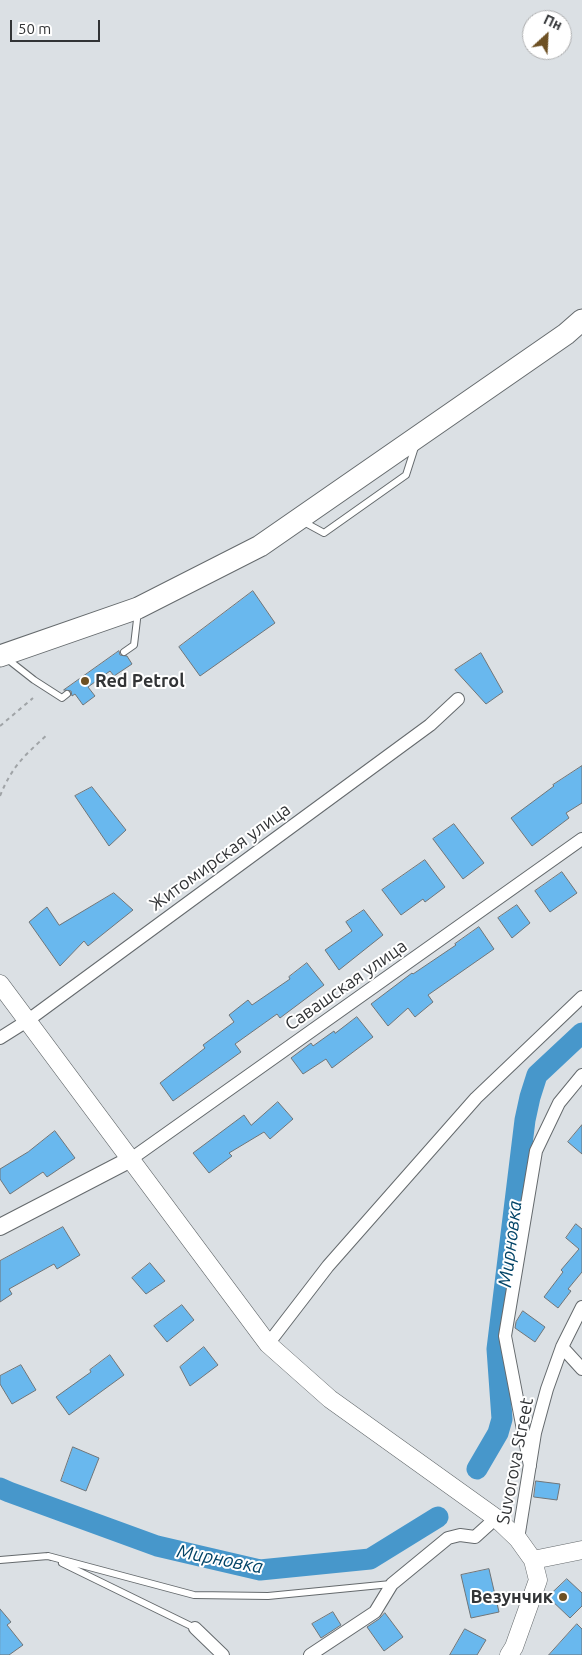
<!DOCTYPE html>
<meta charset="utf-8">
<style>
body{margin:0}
#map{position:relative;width:582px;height:1655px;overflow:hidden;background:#dbe0e4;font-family:Ubuntu,sans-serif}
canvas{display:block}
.north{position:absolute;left:522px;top:10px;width:50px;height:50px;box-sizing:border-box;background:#fff;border:1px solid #adaeaf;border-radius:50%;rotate:25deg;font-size:14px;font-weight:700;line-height:20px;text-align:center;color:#323436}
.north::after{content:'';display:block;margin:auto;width:18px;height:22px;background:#6d5023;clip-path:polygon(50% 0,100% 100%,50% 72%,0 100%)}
.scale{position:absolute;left:10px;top:20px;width:90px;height:22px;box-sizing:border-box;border:2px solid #323436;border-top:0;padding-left:6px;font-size:15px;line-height:18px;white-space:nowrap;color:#323436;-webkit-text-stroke:4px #fff;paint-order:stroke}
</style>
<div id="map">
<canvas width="582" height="1655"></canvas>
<div class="north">Пн</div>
<div class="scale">50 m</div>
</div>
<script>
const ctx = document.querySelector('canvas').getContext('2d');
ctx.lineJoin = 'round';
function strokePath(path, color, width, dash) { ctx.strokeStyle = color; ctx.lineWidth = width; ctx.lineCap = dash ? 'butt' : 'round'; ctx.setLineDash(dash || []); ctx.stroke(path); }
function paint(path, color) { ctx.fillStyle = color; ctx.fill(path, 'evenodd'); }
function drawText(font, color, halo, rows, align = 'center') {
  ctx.font = font + ' Ubuntu,sans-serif'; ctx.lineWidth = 4; ctx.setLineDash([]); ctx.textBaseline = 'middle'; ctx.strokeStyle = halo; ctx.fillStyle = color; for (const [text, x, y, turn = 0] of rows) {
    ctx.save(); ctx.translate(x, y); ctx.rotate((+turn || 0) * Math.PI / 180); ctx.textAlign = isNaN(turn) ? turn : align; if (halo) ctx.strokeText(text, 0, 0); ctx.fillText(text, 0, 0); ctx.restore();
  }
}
strokePath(new Path2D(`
 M477 1469 498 1433 502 1419 497 1349 525 1120 530 1097 537 1075 582 1033
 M0 1488 9 1492 157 1546 260 1570 370 1559 438 1517`), '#4797cb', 21);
const building = new Path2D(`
 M253 591 275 623 200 676 179 647Z
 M119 651 120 655 127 656 132 664 114 676 110 671 88 687 95 696 83 705 75 694 72 696 71 691 64 690Z
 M481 653 503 692 486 704 455 670Z
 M582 766V803L566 813 569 818 532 846 511 818 554 786 553 785Z
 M92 787 126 830 109 846 75 796Z
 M454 824 484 863 463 879 433 839Z
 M425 860 445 887 425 902 423 899 401 915 382 890Z
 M562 872 577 893 550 912 535 891Z
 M114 893 133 910 88 946 84 941 60 966 29 922 47 907 59 925Z
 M517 905 530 923 512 938 498 918Z
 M364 910 383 935 339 970 325 950 352 931 346 922Z
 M479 927 494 949 428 995 433 1002 415 1017 408 1008 388 1026 371 1004 412 973 413 974 456 945 455 944Z
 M307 963 324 985 280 1018 277 1014 235 1044 241 1052 173 1101 160 1083 205 1048 203 1045 234 1022 229 1015 248 1000 252 1005 290 979 289 977Z
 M357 1017 373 1037 332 1068 326 1059 303 1074 291 1058 311 1043 313 1046 334 1031 335 1033Z
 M278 1102 293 1119 270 1139 264 1132 229 1153 232 1156 209 1173 193 1153 244 1115 251 1125Z
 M582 1125V1154L568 1142Z
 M55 1131 75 1158 47 1177 43 1172 10 1194 0 1179V1169L28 1152Z
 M576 1224 582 1229V1272L568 1289 571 1291 558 1308 544 1297 563 1272 561 1270 579 1249 566 1238Z
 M63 1227 80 1255 57 1269 54 1264 9 1289 12 1294 0 1302V1261Z
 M150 1263 165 1281 146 1294 132 1278Z
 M182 1305 194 1320 167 1342 154 1326Z
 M523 1311 545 1327 535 1342 515 1328 516 1322Z
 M204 1347 218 1365 190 1386 180 1367Z
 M110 1355 124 1375 69 1415 56 1397 91 1372 90 1370Z
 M21 1365 36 1390 12 1404 0 1384V1376Z
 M73 1447 99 1458 86 1491 61 1481Z
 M536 1481 560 1484 557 1500 534 1497Z
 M489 1569 499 1612 471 1618 461 1575Z
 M567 1579 582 1593V1606L570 1618 548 1597Z
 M0 1609 11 1622 7 1625 23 1645 9 1655H0Z
 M333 1612 341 1625 321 1638 312 1624Z
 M385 1613 403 1637 384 1651 367 1627 379 1619Z
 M577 1624 582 1629V1655H549Z
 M465 1629 486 1640 477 1655H450Z`);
paint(building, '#69b8ee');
strokePath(building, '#707578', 1);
const service = new Path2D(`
 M302 521 324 533 406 475 415 447
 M124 652 134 645 138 611
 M6 658 34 680 62 698 67 694
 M48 1556 194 1595 268 1596 391 1584
 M0 1560 48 1556 51 1557
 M62 1563 195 1628`);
const minor = new Path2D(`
 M0 1038 27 1021 430 725 458 699
 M131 1159 582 839
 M268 1344 328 1266 476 1098 582 997
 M562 1347 582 1369
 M530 1466 505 1336 536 1151 559 1103 582 1075
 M518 1539 535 1433 547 1389 562 1347 582 1307
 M195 1628 223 1655
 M310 1655 375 1612 392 1584 448 1538 460 1535 475 1537 496 1518`);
const tertiary = new Path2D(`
 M0 1227 131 1159`);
const secondary = new Path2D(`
 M0 984 268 1344 330 1399 496 1518 518 1539 533 1560 538 1580 514 1647 509 1655
 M533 1560 582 1550`);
const trunk = new Path2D(`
 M0 656 138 608 260 546 566 334 582 320`);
strokePath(service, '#656a6d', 8);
strokePath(minor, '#656a6d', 14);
strokePath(tertiary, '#656a6d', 18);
strokePath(secondary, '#656a6d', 19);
strokePath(trunk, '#656a6d', 23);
strokePath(new Path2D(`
 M0 726 33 698
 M0 796C12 766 25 755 48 734`), '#a0a4a7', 2, [4, 4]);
strokePath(service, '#fff', 6);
strokePath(minor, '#fff', 12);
strokePath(tertiary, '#fff', 16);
strokePath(secondary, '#fff', 18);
strokePath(trunk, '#fff', 21);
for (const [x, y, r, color] of [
 [85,681,5,"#6d5023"],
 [563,1597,5,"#6d5023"]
]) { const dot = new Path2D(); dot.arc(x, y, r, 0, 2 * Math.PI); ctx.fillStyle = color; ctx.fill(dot); strokePath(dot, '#fff', 2); }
drawText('bold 18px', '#323436', '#fff', [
 ["Red Petrol",95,681],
 ["Везунчик",553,1597,"right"]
], 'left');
drawText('18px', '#323436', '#fff', [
 ["Житомирская улица",220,857,-36],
 ["Савашская улица",346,985,-35],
 ["Suvorova Street",515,1461,-79]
]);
drawText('italic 19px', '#024467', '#fff', [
 ["Мирновка",510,1244,-83],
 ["Мирновка",220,1559,11]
]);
</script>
